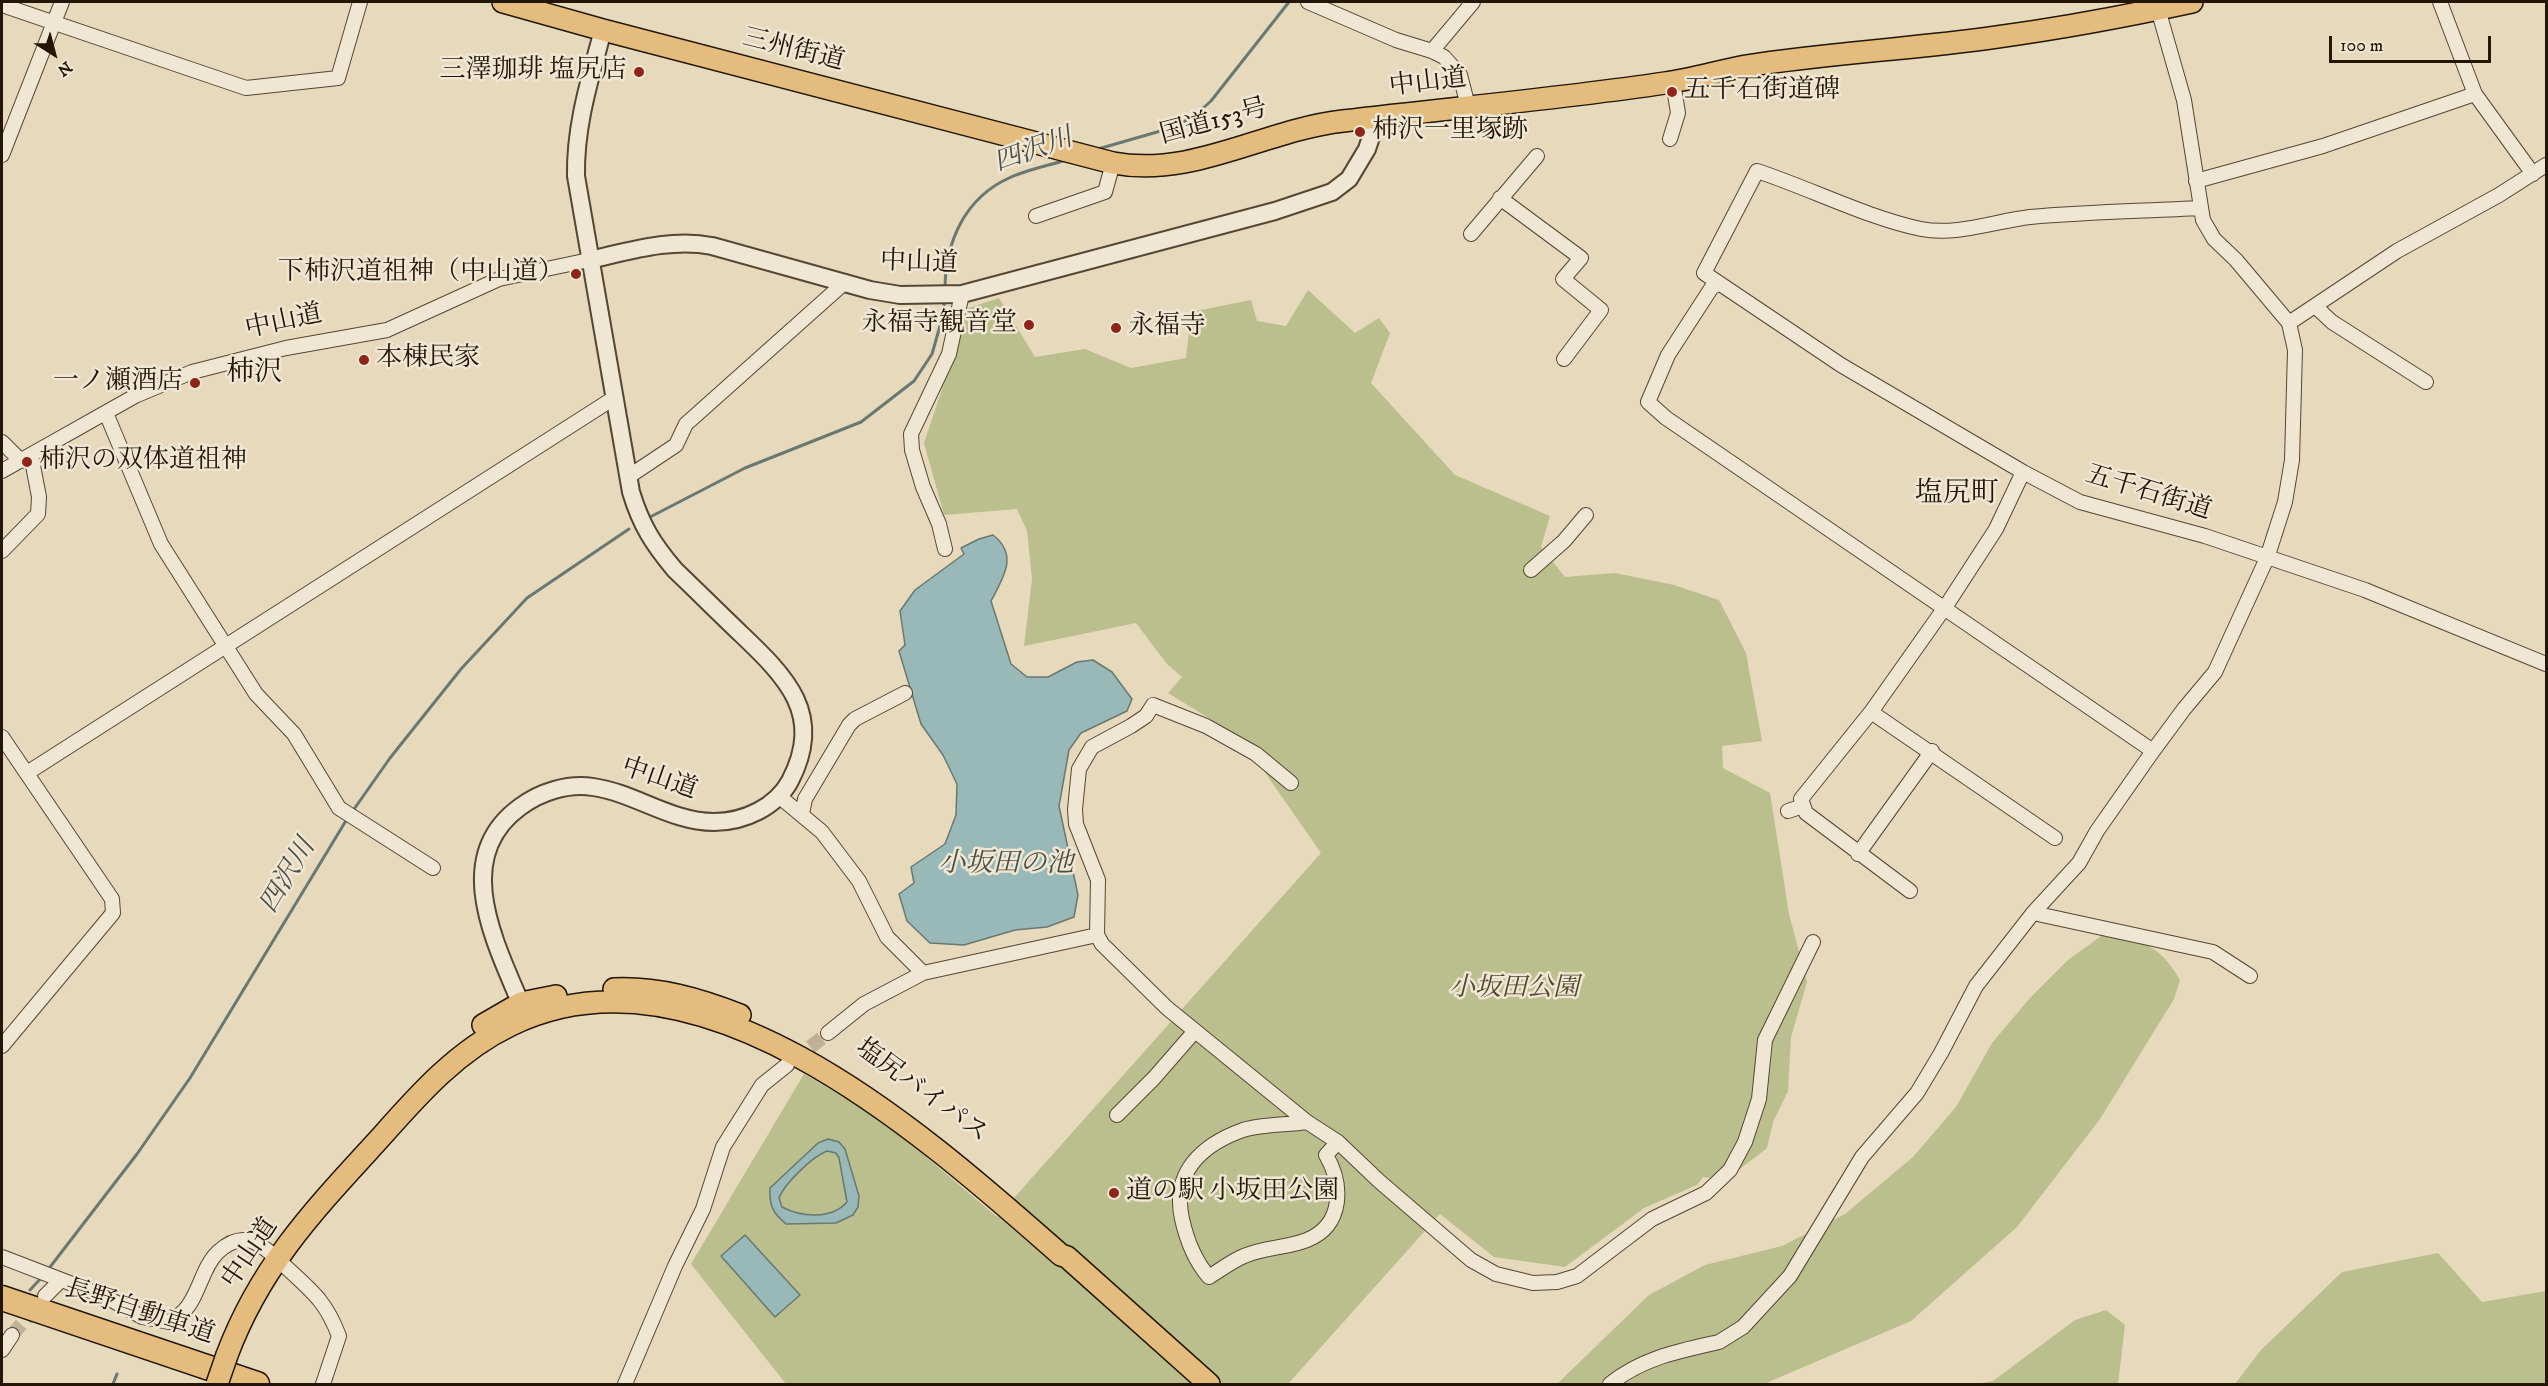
<!DOCTYPE html>
<meta charset="utf-8">
<style>
body{margin:0}
#map{position:relative;width:2548px;height:1386px;overflow:hidden;background:#e6d9bc;font-family:"IM FELL DW Pica",serif}
canvas{display:block}
.frame{position:absolute;inset:0;border:3px solid #231607;pointer-events:none}
.north{position:absolute;left:24px;top:24px;width:60px;height:60px;-webkit-text-stroke:4px #efe6d3;paint-order:stroke;rotate:144deg;font-size:16px;font-weight:700;line-height:24px;text-align:center;color:#231607}
.north::after{content:'';display:block;margin:auto;width:21px;height:27px;background:#231607;clip-path:polygon(50% 0,100% 100%,50% 72%,0 100%)}
.scale{position:absolute;left:2329px;top:36px;width:162px;height:27px;box-sizing:border-box;border:3px solid #231607;border-top:0;padding-left:8px;font-size:18px;line-height:21px;white-space:nowrap;color:#231607;-webkit-text-stroke:4px #efe6d3;paint-order:stroke}
</style>
<div id="map">
<canvas width="2548" height="1386"></canvas>
<div class="frame"></div>
<div class="north">N</div>
<div class="scale">100 m</div>
</div>
<script>
const ctx = document.querySelector('canvas').getContext('2d');
ctx.lineJoin = 'round';
function paint(path, color) { ctx.fillStyle = color; ctx.fill(path, 'evenodd'); }
function strokePath(path, color, width, dash) { ctx.strokeStyle = color; ctx.lineWidth = width; ctx.lineCap = dash ? 'butt' : 'round'; ctx.setLineDash(dash || []); ctx.stroke(path); }
function drawText(font, color, halo, rows, align = 'center') {
  ctx.font = font + ' "IM FELL DW Pica","Noto Serif JP",serif'; ctx.lineWidth = 5; ctx.setLineDash([]); ctx.textBaseline = 'middle'; ctx.strokeStyle = halo; ctx.fillStyle = color; for (const [text, x, y, turn = 0] of rows) {
    ctx.save(); ctx.translate(x, y); ctx.rotate((+turn || 0) * Math.PI / 180); ctx.textAlign = isNaN(turn) ? turn : align; if (halo) ctx.strokeText(text, 0, 0); ctx.fillText(text, 0, 0); ctx.restore();
  }
}
paint(new Path2D(`
 M1308 290 1355 333 1379 318 1390 333 1371 383 1455 475 1550 516 1541 547 1565 577 1615 573 1674 585 1719 600 1746 653 1762 741 1722 746 1723 768 1770 793 1789 914 1807 982 1791 1037 1788 1091 1773 1122 1767 1148 1736 1172 1711 1178 1703 1177 1697 1185 1644 1208 1565 1267 1494 1257 1440 1214 1288 1384H786L691 1264 804 1074 857 1105 917 1149 997 1217 1321 853 1241 738 1168 693 1182 677 1167 664 1136 623 1024 646 1032 579 1027 531 1017 509 944 515 924 443 969 308 999 298 1035 357 1085 349 1131 368 1186 358 1191 312 1251 300 1257 321 1286 326Z
 M2108 931C2144 943 2160 945 2180 980L2174 999 2100 1119 2017 1227 1911 1321 1764 1384H1557L1649 1295 1705 1265 1782 1246 1845 1214 1913 1157 1956 1107 1992 1043 2030 998 2068 960Z
 M2438 1253 2482 1302 2546 1291V1384H2235L2260 1351 2342 1272Z
 M2106 1310 2125 1325 2118 1384H1976L1993 1381 2075 1320Z`), '#bbbe8d');
const water = new Path2D(`
 M993 535C1019 555 1003 578 991 601L1011 664 1027 677H1048L1077 662 1093 660 1112 672 1132 699 1127 711 1081 733 1069 750 1059 806 1078 895 1074 917 1047 927 1015 930 964 945 930 943 907 921 899 894 914 883 911 867 945 844 956 815 957 784 943 755 921 724 899 651 905 645 900 611 915 590 964 554 961 548 979 539Z
 M828 1139 839 1142 845 1149 859 1196 858 1207 853 1215 836 1223 786 1224C773 1213 769 1206 770 1188L818 1143ZM827 1151 836 1153 839 1158 847 1202C831 1220 801 1217 782 1207L779 1198C785 1183 812 1157 827 1151Z
 M745 1235 800 1295 775 1317 721 1256Z`);
paint(water, '#98b9b7');
strokePath(water, '#697871', 1.5);
strokePath(new Path2D(`
 M1098 149 1171 128 1193 117 1211 101 1289 2
 M945 287C946 241 965 198 1009 178 1026 170 1047 166 1066 160
 M652 516 745 468 861 422 914 381 932 354 944 312V300
 M352 812 390 758 461 669 527 598 629 529
 M47 1271 137 1154 190 1078 347 819
 M30 1290 43 1276
 M113 1384 117 1374`), '#697871', 3);
strokePath(new Path2D(`
 M794 1060 828 1033
 M12 1335 38 1305`), '#bfb298', 14, [14, 7]);
const minor = new Path2D(`
 M1308 2 1396 40 1432 51 1444 57 1460 75 1468 106
 M2440 2 2475 94 2533 174
 M2 5 246 88 338 78 360 2
 M1432 51 1473 2
 M1670 139 1678 113 1673 82
 M2 155 62 2
 M2196 181 2323 146 2475 94
 M1500 198 1581 258 1563 279 1601 310 1564 359
 M2200 208C2143 211 2086 212 2030 217 1995 221 1957 236 1921 229 1868 218 1809 188 1757 171L1704 273 1841 365 2023 472 2080 502 2205 536 2365 590 2546 664
 M1036 216 1105 192 1113 163
 M1471 234 1537 156
 M1719 284 1712 287 1668 355 1648 402 1666 418 2153 751
 M2315 306 2332 322 2426 382
 M2289 323 2397 251 2499 195 2546 165
 M106 413 161 544 256 694 294 734 339 808 433 868
 M2 442 21 461
 M2 471 135 396 192 372 286 348 387 330 499 279 589 260
 M628 477 676 445 686 424 843 284
 M945 549 939 524 923 487 912 450 911 434 949 354 962 294
 M2 551 38 514 39 497 31 455
 M1531 570 1564 541 1586 515
 M1871 712 2055 838
 M2 737 112 899 113 913 2 1046
 M27 773 614 398
 M1291 783 1256 754 1206 726 1153 705 1146 716 1131 726 1092 747 1079 769 1075 809 1076 824 1098 880 1097 935 1102 944 1167 1008 1307 1122 1338 1142 1379 1181 1471 1260 1496 1274 1533 1283 1557 1282 1577 1276 1652 1219 1706 1193 1730 1170 1745 1142 1759 1099 1765 1040 1813 942
 M780 797 822 832 859 881 887 937 923 973
 M1788 811 1803 806
 M802 814 805 799 849 725 855 719 905 693
 M1858 854 1932 751
 M1910 891 1806 813 1801 799 1871 712 1948 603 1996 529 2023 472
 M2033 913 2213 952 2250 976
 M828 1033 864 1004 923 973 1097 935
 M1117 1115 1154 1078 1195 1031
 M1307 1122C1287 1125 1262 1124 1243 1130 1201 1145 1172 1173 1182 1219 1187 1241 1194 1260 1209 1277 1220 1270 1232 1261 1244 1256 1264 1247 1287 1248 1307 1240 1344 1225 1343 1184 1326 1155L1338 1142
 M2 1257 106 1297 142 1317 169 1322C174 1319 180 1315 184 1311 199 1296 202 1267 218 1252 247 1225 266 1249 287 1268 314 1293 326 1302 339 1336L323 1384
 M45 1296 61 1280
 M2 1350 12 1335
 M625 1384 675 1266 703 1209 723 1147 762 1085 787 1065
 M1610 1384C1642 1358 1679 1351 1719 1342L1743 1327 1790 1276 1862 1157 1917 1093 1941 1053 1976 986 2033 913 2079 863 2097 831 2153 751 2184 709 2215 672 2267 558 2285 502 2292 460 2295 350 2289 323 2236 260 2214 239 2203 220 2184 100 2158 9`);
const tertiary = new Path2D(`
 M589 260C630 251 671 238 712 246L870 290 900 295 962 294 1275 211 1332 192 1349 179 1367 149 1374 128 1373 118
 M525 1014C500 951 447 860 520 807 540 792 568 783 593 787 635 793 671 822 714 822 744 822 776 807 790 781 825 714 786 677 740 633 718 612 697 591 675 570 653 544 641 525 631 492L576 176C575 125 590 79 603 30`);
const trunk = new Path2D(`
 M503 2 603 30 1113 163C1193 178 1264 130 1343 121 1451 108 1558 99 1665 83 1693 79 1719 71 1746 66 1829 53 1914 49 1997 37 2063 28 2127 16 2192 2
 M614 989C658 987 699 999 740 1015
 M483 1025 521 1003 556 996
 M227 1355C261 1264 317 1207 381 1137 419 1094 458 1050 511 1025 701 932 929 1139 1061 1255L1067 1257 1209 1384`);
const motorway = new Path2D(`
 M2 1298 257 1384`);
strokePath(minor, '#544734', 16);
strokePath(tertiary, '#544734', 20);
strokePath(trunk, '#231607', 24);
strokePath(motorway, '#231607', 27);
strokePath(minor, '#efe6d3', 14);
strokePath(tertiary, '#efe6d3', 16);
strokePath(trunk, '#e3bc7e', 21);
strokePath(motorway, '#e3bc7e', 24);
const trunkBridge = new Path2D(`
 M217 1384 227 1355`);
strokePath(trunkBridge, '#231607', 24, []);
strokePath(trunkBridge, '#e3bc7e', 21);
for (const [x, y, r, color] of [
 [639,72,6,"#8f2418"],
 [1672,92,6,"#8f2418"],
 [1360,132,6,"#8f2418"],
 [576,274,6,"#8f2418"],
 [1029,325,6,"#8f2418"],
 [1116,328,6,"#8f2418"],
 [364,360,6,"#8f2418"],
 [195,383,6,"#8f2418"],
 [27,462,6,"#8f2418"],
 [1114,1193,6,"#8f2418"]
]) { const dot = new Path2D(); dot.arc(x, y, r, 0, 2 * Math.PI); ctx.fillStyle = color; ctx.fill(dot); strokePath(dot, '#efe6d3', 2); }
drawText('26px', '#231607', '#efe6d3', [
 ["三州街道",793,51,14],
 ["中山道",1428,84,-7],
 ["国道153号",1214,123,-15],
 ["中山道",919,264,2],
 ["中山道",284,323,-12],
 ["五千石街道",2148,494,17],
 ["中山道",659,780,19],
 ["塩尻バイパス",921,1092,36],
 ["中山道",251,1254,-56],
 ["長野自動車道",139,1313,18]
]);
drawText('26px', '#231607', '#efe6d3', [
 ["三澤珈琲 塩尻店",627,72,"right"],
 ["五千石街道碑",1684,92],
 ["柿沢一里塚跡",1372,132],
 ["下柿沢道祖神（中山道）",564,274,"right"],
 ["永福寺観音堂",1017,325,"right"],
 ["永福寺",1128,328],
 ["本棟民家",376,360],
 ["一ノ瀬酒店",183,383,"right"],
 ["柿沢の双体道祖神",39,462],
 ["道の駅 小坂田公園",1126,1193]
], 'left');
drawText('italic 26px', '#51482f', '#efe6d3', [
 ["小坂田公園",1514,990]
]);
drawText('italic 27px', '#4c4f45', '#efe6d3', [
 ["四沢川",1034,152,-20],
 ["小坂田の池",1006,865],
 ["四沢川",289,877,-59]
]);
drawText('28px', '#231607', '#efe6d3', [
 ["柿沢",254,374],
 ["塩尻町",1957,495]
]);
</script>
